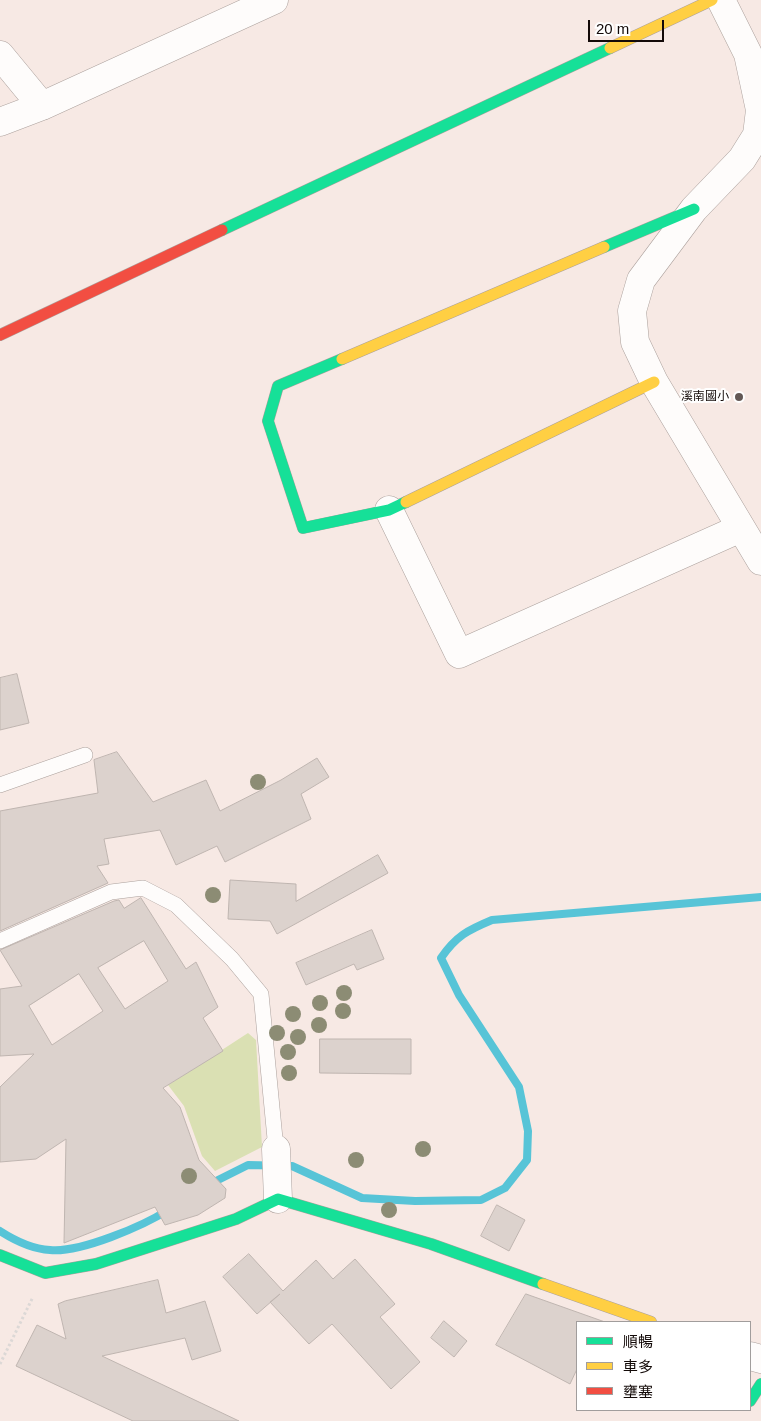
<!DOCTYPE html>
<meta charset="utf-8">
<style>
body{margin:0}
#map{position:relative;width:761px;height:1421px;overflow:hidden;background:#f7e9e4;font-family:Helvetica,"Noto Sans TC",sans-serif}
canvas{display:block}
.legend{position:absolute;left:576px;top:1321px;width:175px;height:90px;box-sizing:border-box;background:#fff;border:1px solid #a19d9c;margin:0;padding:6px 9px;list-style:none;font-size:15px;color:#130a08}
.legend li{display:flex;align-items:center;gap:10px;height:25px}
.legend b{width:25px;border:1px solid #a19d9c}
.scale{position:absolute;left:588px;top:20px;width:76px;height:22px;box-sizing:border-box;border:2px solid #130a08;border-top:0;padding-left:6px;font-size:15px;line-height:18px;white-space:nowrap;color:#130a08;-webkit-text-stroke:4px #fff;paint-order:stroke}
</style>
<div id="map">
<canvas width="761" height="1421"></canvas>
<ul class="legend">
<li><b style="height:6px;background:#16e098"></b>順暢</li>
<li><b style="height:6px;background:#ffcf43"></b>車多</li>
<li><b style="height:6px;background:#f24e42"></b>壅塞</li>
</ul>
<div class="scale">20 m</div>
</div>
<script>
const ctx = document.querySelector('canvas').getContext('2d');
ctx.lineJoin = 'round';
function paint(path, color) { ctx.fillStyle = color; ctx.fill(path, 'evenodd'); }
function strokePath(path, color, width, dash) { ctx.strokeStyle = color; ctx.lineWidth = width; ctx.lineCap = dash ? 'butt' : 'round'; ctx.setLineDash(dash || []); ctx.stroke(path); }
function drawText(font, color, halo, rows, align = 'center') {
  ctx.font = font + ' Helvetica,"Noto Sans TC",sans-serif'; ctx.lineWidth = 4; ctx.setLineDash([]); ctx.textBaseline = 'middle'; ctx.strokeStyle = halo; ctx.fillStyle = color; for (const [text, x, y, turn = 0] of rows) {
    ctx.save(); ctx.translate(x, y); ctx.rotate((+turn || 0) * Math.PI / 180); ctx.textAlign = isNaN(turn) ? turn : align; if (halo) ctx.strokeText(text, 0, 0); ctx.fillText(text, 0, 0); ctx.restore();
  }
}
paint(new Path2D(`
 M248 1033 256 1040 262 1147 215 1171 202 1156 184 1106 168 1085Z`), '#dae0b3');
strokePath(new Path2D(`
 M210 1184 248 1165 292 1166 362 1198 415 1201 481 1200 505 1188 527 1160 528 1131 519 1087 459 995 441 958C456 936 468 930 492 920L761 897
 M0 1231C14 1240 33 1249 50 1250 80 1253 143 1226 168 1210`), '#57c4d7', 8);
const building = new Path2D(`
 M17 674 29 723 0 730V678Z
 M117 752 153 802 206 780 220 811 281 780 317 758 329 777 301 794 311 819 225 862 217 846 176 865 160 830 104 839 109 864 97 866 108 883 0 931V811L98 793 94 760Z
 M378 855 388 873 277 934 270 921 228 919 230 880 296 884V901Z
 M141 898 186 969 196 962 218 1007 203 1018 223 1051 163 1088 180 1107 199 1160 226 1189 225 1198 198 1215 165 1225 155 1207 64 1243 66 1139 36 1159 0 1162V1087L34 1054 0 1056V989L22 986 0 950 114 901 119 900 124 908ZM144 941 168 981 125 1009 98 968ZM79 974 103 1011 52 1045 29 1006Z
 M372 930 384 959 357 970 354 964 306 985 296 963Z
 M320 1039H411V1074L320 1073Z
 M497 1205 525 1220 509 1251 481 1236Z
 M249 1254 283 1291 316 1260 333 1279 355 1259 395 1304 380 1317 420 1362 391 1389 332 1324 309 1344 270 1302 280 1294 257 1314 223 1277Z
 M158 1280 166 1313 205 1301 221 1351 192 1360 185 1338 102 1356 239 1421H133L16 1366 37 1325 66 1339 58 1304 65 1301Z
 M526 1294 605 1322H577V1369L570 1384 496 1345Z
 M444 1321 467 1341 454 1357 431 1338Z`);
paint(building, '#dcd2cd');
strokePath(building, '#bfb5b0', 1);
const lane = new Path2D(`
 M0 785 85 755
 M0 941 111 892 143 888 176 905 232 959 261 994 276 1149`);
const street = new Path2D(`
 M721 0 748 54 760 110 757 135 742 159 694 209 641 280 632 311 635 342 654 382 761 561
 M0 55 42 106
 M0 122 42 106 274 0
 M389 510 459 654 741 528
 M276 1149 278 1199
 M750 1356 761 1359`);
const fast = new Path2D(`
 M222 230 610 48
 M604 247 694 209
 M342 359 278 386 268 421 303 528 389 510 406 502
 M0 1255 45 1273 96 1264 236 1219 278 1199 431 1244 543 1284
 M750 1401 761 1384`);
const slow = new Path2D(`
 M610 48 712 0
 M342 359 604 247
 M406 502 654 382
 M543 1284 651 1322`);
const jam = new Path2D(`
 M0 335 222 230`);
strokePath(lane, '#aba09c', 16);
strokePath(street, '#aba09c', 29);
strokePath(fast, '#aba09c', 12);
strokePath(slow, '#aba09c', 12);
strokePath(jam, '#aba09c', 12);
strokePath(new Path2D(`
 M0 1364 33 1297`), '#dcd8d6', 3, [2.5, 2.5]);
strokePath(lane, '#fefcfb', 15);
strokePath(street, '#fefcfb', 28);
strokePath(fast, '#16e098', 11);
strokePath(slow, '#ffcf43', 11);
strokePath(jam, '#f24e42', 11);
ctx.fillStyle = '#8c8c74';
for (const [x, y] of [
 [258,782],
 [213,895],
 [344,993],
 [320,1003],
 [343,1011],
 [293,1014],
 [319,1025],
 [277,1033],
 [298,1037],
 [288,1052],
 [289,1073],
 [423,1149],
 [356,1160],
 [189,1176],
 [389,1210]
]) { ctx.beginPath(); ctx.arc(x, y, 8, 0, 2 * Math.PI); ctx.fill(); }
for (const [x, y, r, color] of [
 [739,397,5,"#635855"]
]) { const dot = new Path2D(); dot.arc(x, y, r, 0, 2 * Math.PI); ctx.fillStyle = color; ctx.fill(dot); strokePath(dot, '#fff', 2); }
drawText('12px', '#130a08', '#fff', [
 ["溪南國小",729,397]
], 'right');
</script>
